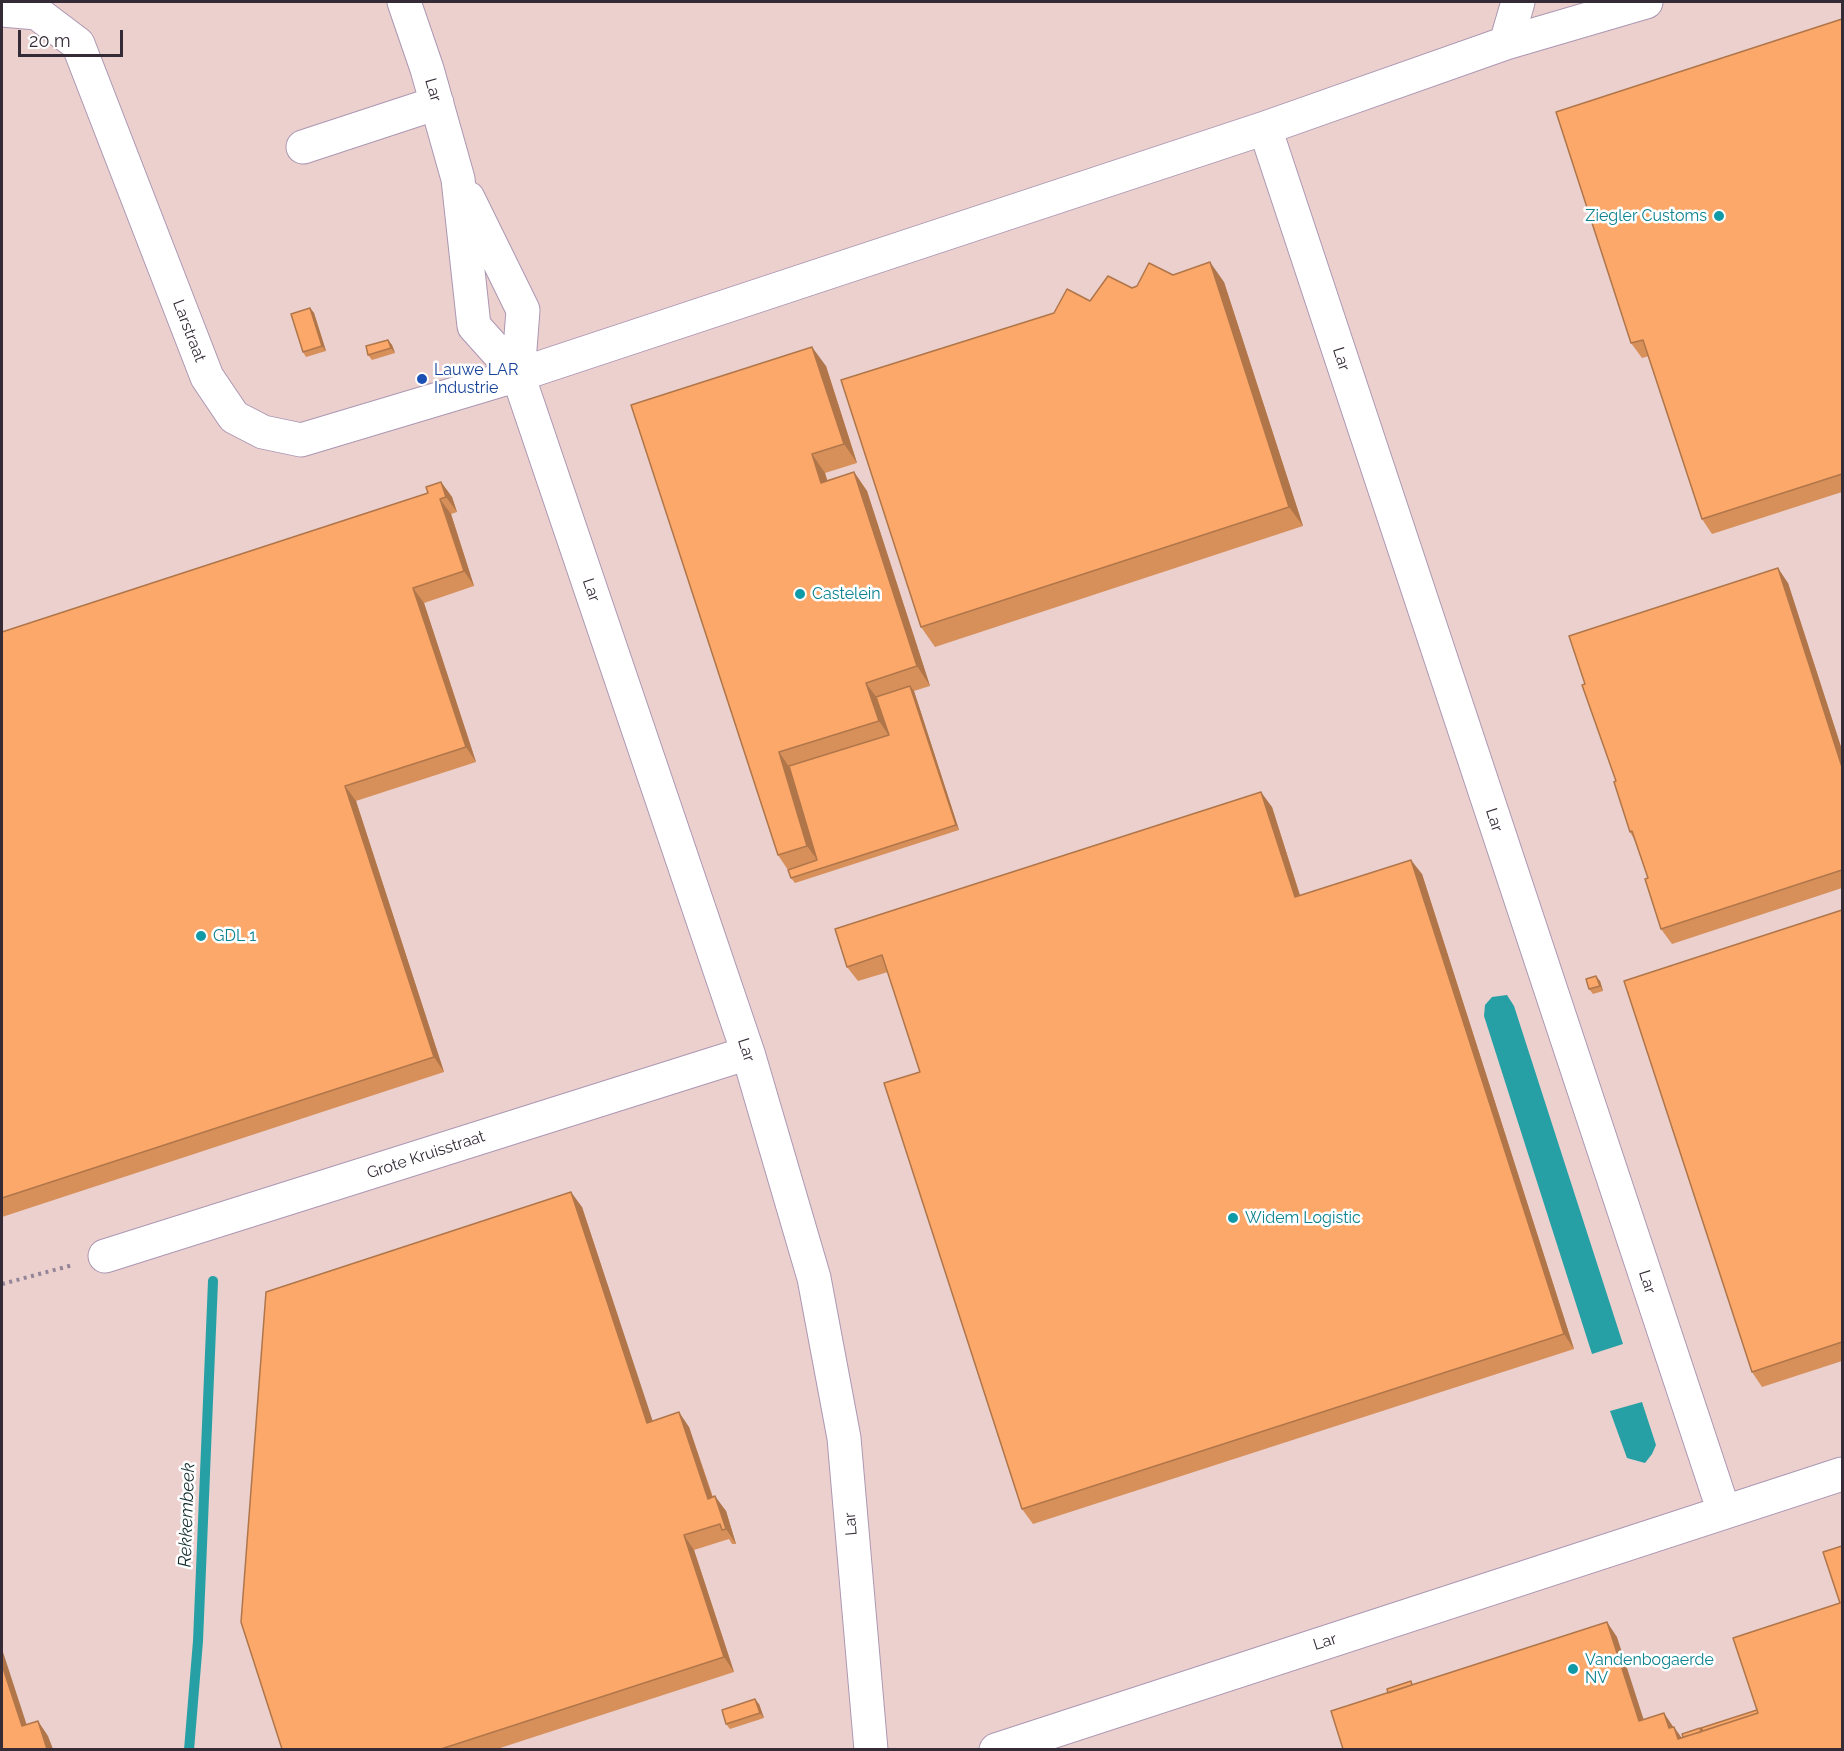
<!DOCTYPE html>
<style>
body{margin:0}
#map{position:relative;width:1844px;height:1751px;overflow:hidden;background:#efd8f5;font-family:Raleway,sans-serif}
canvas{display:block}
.frame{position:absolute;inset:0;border:3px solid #342b36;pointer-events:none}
.scale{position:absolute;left:18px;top:30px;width:105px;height:27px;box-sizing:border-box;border:3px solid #342b36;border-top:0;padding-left:8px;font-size:18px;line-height:21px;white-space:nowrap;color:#342b36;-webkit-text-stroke:4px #fff;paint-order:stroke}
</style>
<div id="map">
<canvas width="1844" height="1751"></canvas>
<div class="frame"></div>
<div class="scale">20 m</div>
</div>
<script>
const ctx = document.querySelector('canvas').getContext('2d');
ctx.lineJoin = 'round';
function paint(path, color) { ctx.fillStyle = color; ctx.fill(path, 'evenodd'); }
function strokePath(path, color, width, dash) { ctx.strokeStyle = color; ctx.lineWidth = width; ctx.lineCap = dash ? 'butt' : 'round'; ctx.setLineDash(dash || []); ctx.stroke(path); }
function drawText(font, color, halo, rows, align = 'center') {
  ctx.font = font + ' Raleway,sans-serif'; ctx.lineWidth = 5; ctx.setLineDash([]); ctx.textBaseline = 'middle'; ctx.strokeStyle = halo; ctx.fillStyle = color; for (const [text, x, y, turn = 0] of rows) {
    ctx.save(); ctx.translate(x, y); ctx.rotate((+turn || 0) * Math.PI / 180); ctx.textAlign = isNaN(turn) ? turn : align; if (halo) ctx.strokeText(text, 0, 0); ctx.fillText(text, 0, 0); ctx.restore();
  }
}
paint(new Path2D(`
 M2 2H1842V1749H2Z`), '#ebd0ce');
paint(new Path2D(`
 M1507 995 1514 1006 1623 1344 1592 1354 1484 1016 1485 1005 1492 997Z
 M1642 1402 1656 1445 1652 1454 1645 1463 1627 1458 1610 1411Z`), '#27a0a5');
strokePath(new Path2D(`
 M189 1750 198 1641 213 1281`), '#27a0a5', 10);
const minor = new Path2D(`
 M404 2 427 69 458 179 474 326 518 375 748 1053 814 1278 844 1438 871 1750
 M2 10 37 13 78 44 207 377 234 417 263 432 301 440 518 375 1265 128 1506 43 1518 2
 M1506 43 1646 2
 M1265 128 1724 1512
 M303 147 437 103
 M468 198 523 310 518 375
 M105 1256 748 1053
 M996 1750 1842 1474`);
strokePath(minor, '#ac97b2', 35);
strokePath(new Path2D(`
 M2 1284 73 1265`), '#958599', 4, [3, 4.5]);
strokePath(minor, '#fff', 33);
paint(new Path2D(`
 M1842 19V492L1712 534 1702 519 1649 356 1642 358 1631 343Z
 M1173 275 1224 282 1303 526 935 647 921 627 1090 301Z
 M310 308 314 313 326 351 306 357 303 352Z
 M388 340 392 345 395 353 372 360 368 355Z
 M826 366 857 463 825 473 827 480 854 472 867 491 930 686 914 691 959 830 795 883 791 878 788 870 778 855 631 405Z
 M441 482 452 497 457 512 451 514 474 586 424 603 476 762 356 801 444 1072 2 1217V632L428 493Z
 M1788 583 1842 750V888L1672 944 1661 929 1648 878 1634 839 1630 832 1616 781Z
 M1272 807 1300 895 1422 874 1574 1349 1033 1524 1022 1509 920 1072 888 972 858 981 847 967Z
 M1842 910V1361L1762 1387 1752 1372Z
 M1600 981 1603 991 1593 994 1589 989Z
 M582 1207 652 1421 689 1427 713 1497 726 1511 736 1544H732L729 1539 694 1550 734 1672 497 1749H282Z
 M759 1704 764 1718 730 1729 726 1724Z`), '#d8905b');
paint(new Path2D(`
 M1210 262 1224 282 1303 526 1289 507Z
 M310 308 314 313 326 351 322 346Z
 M388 340 392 345 395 353 391 348Z
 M812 347 826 366 857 463 844 444Z
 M812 454 825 473 834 502 821 483Z
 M854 472 867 491 930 686 917 666Z
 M441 482 452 497 457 512 446 497Z
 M440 499 451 514 474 586 464 571Z
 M1778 568 1788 583 1842 750V767Z
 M413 588 424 603 476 762 466 747Z
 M866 683 880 702 892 740 879 721Z
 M910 686 914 691 959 830 956 825Z
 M779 752 792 771 821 865 807 846Z
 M345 786 356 801 444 1072 434 1057Z
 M1261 792 1272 807 1305 912 1295 897Z
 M1411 860 1422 874 1574 1349 1564 1334Z
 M1596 976 1600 981 1603 991 1600 986Z
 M571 1192 582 1207 658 1437 647 1423Z
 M679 1412 689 1427 718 1514 708 1499Z
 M715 1496 726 1511 736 1544 726 1529Z
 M684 1535 694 1550 734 1672 724 1657Z
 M1607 1622 1617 1637 1649 1736 1639 1721Z
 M2 1649 32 1741 22 1726 2 1665Z
 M755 1699 759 1704 764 1718 760 1713Z
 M1664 1713 1674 1728V1727L1684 1741 1679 1743 1669 1728Z
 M38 1721 48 1736 53 1749H47Z`), '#b0764a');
const building = new Path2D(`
 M1842 19V474L1702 519 1643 340 1631 343 1556 112Z
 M1210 262 1289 507 921 627 841 380 1054 313 1067 289 1090 301 1108 276 1132 288 1137 286 1149 263 1173 275Z
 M310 308 322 346 303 352 291 314Z
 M388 340 391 348 368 355 366 346Z
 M812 347 844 444 812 454 821 483 854 472 917 666 866 683 879 721 779 752 807 846 778 855 631 405Z
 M441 482 446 497 440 499 464 571 413 588 466 747 345 786 434 1057 2 1198V632L428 493 426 487Z
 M1778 568 1842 767V870L1661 929 1645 879 1648 878 1632 831 1630 832 1614 782 1616 781 1582 685 1585 684 1569 636Z
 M910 686 956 825 791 878 788 870 817 860 789 766 889 735 876 697Z
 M1261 792 1295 897 1411 860 1564 1334 1022 1509 884 1083 920 1072 882 955 847 967 835 929Z
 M1842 910V1342L1752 1372 1624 981Z
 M1596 976 1600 986 1589 989 1586 979Z
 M571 1192 647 1423 679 1412 708 1499 715 1496 726 1529 722 1530 720 1524 684 1535 724 1657 441 1749H282L241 1622 266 1292Z
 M1842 1546V1749H1343L1331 1711 1607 1622 1639 1721 1664 1713 1669 1728 1674 1727 1678 1739 1758 1713 1733 1638 1840 1603 1823 1552Z
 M2 1665 22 1726 38 1721 47 1749H2Z
 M1411 1681 1412 1685 1388 1693 1387 1689Z
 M755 1699 760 1713 726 1724 722 1710Z
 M1757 1710 1758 1713 1703 1731 1701 1728Z
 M1700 1728 1701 1732 1683 1737 1682 1734Z`);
paint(building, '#fba86a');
strokePath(building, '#b0764a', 1.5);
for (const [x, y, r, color] of [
 [1719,216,6,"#0f9aa8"],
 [422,379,6,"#1a4fb4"],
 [800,594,6,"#0f9aa8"],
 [201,936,6,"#0f9aa8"],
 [1233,1218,6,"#0f9aa8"],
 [1573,1669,6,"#0f9aa8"]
]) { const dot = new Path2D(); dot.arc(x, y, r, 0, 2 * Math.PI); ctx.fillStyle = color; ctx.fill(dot); strokePath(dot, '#fff', 2); }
drawText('16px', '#342b36', '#fff', [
 ["Lar",433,90,74],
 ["Larstraat",189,331,69],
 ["Lar",1341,359,72],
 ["Lar",591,590,71],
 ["Lar",1494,820,72],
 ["Lar",746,1050,72],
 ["Grote Kruisstraat",426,1155,-18],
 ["Lar",1647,1282,72],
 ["Lar",851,1524,-95],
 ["Lar",1325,1642,-18]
]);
drawText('16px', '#0d838f', '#fff', [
 ["Ziegler Customs",1707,216,"right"],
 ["Castelein",812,594],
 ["GDL 1",213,936],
 ["Widem Logistic",1245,1218],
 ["Vandenbogaerde",1585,1660],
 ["NV",1585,1678]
], 'left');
drawText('16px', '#164399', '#fff', [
 ["Lauwe LAR",434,370],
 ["Industrie",434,388]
], 'left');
drawText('italic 18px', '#152e2f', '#fff', [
 ["Rekkembeek",187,1515,-88]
]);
</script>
